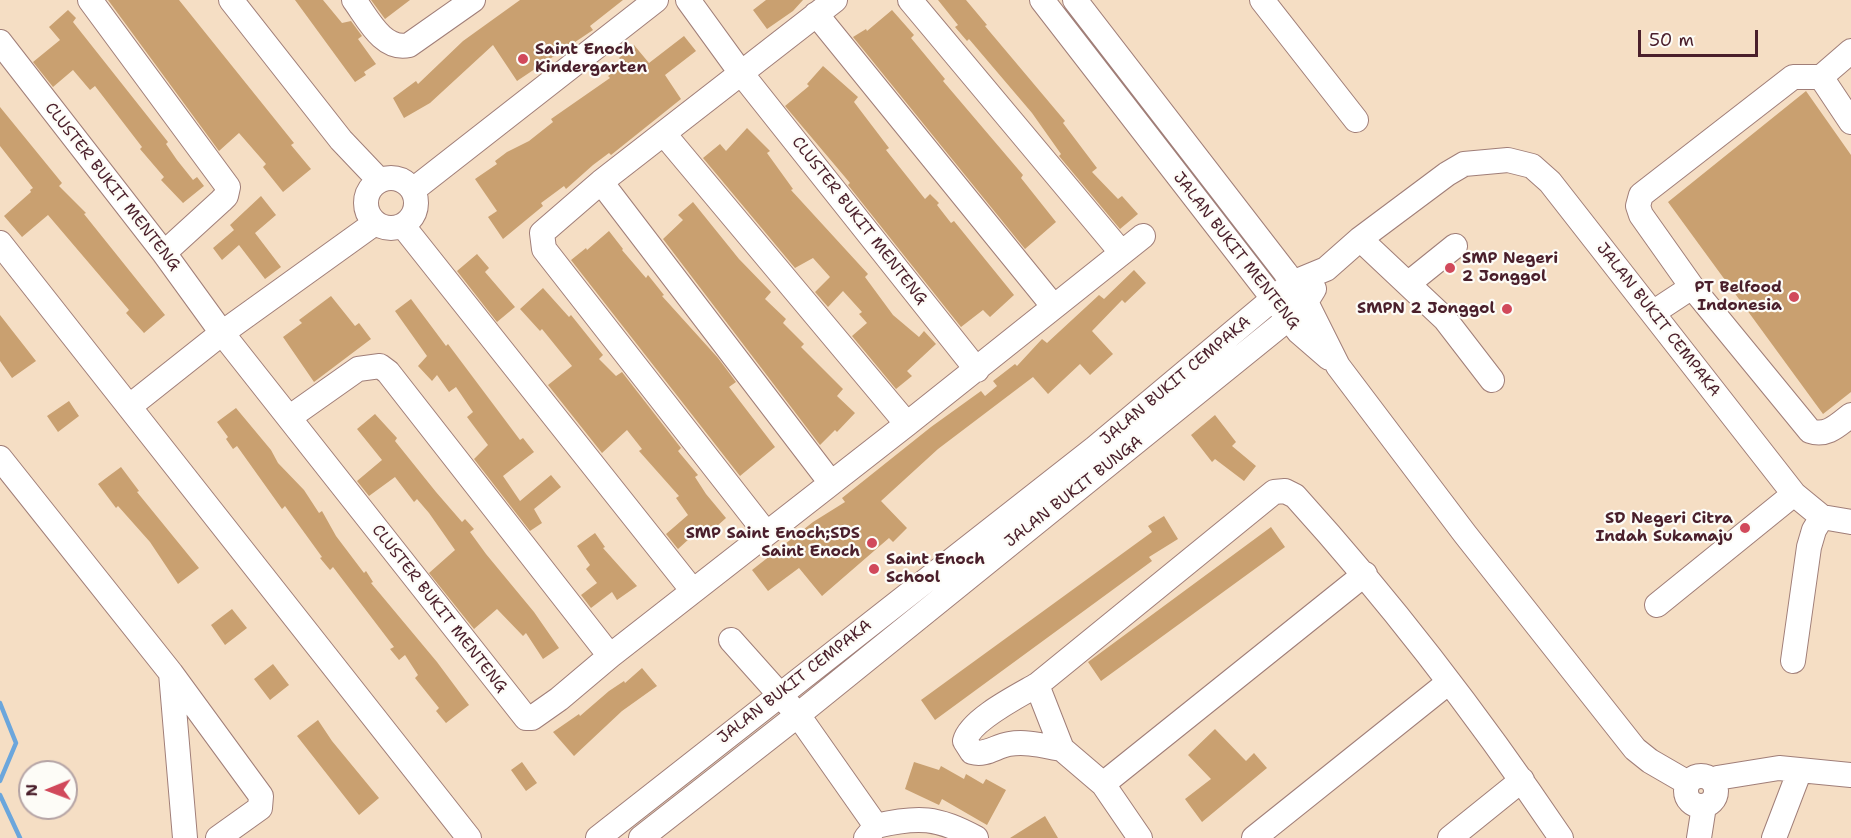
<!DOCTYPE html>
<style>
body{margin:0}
#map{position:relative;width:1851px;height:838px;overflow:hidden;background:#f5dec4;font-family:"Shantell Sans",sans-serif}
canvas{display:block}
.north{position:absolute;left:18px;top:760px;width:60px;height:60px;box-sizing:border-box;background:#fdfcf7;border:2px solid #b5a4a5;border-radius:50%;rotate:269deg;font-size:16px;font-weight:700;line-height:24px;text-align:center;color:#4a1f2b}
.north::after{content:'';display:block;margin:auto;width:21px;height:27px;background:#d1495b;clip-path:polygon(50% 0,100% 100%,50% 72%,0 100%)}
.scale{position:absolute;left:1638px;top:30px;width:120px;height:27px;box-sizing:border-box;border:3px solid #4a1f2b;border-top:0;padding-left:8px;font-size:18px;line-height:21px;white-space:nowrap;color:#4a1f2b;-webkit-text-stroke:4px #fdfcf7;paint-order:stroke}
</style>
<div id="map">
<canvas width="1851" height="838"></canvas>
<div class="north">N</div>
<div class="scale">50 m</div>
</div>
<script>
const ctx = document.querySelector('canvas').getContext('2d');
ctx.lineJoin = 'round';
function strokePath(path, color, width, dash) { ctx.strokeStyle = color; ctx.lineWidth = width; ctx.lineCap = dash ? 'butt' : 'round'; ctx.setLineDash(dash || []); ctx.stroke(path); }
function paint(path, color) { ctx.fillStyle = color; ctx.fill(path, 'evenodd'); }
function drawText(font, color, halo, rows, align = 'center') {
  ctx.font = font + ' "Shantell Sans",sans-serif'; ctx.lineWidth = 4.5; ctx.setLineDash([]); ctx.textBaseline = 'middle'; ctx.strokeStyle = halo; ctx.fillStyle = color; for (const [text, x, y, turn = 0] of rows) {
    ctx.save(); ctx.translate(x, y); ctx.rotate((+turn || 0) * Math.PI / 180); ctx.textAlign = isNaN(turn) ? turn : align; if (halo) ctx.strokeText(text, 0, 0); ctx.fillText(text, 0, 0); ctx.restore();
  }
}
strokePath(new Path2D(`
 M0 703 16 743 0 781
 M0 795 20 838`), '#6ba6dc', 4.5);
paint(new Path2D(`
 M108 0H179L294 143 291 145 311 169 283 192 263 167 266 164 239 133 219 151Z
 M295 0H323L342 23 351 21 362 36 358 39 376 64 364 72 366 75 355 82Z
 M371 0H410L385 19Z
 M520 0H623L590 26 593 30 517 81 493 45 430 103 404 118 393 98 416 81 418 84 463 41Z
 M766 0H803L793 11 767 29 753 10Z
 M938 0H966L987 25 985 26 1065 121 1063 123 1097 168 1092 172 1118 199 1122 196 1138 214 1120 229 1059 156 1061 154 1032 113 969 39 967 41 955 27 958 25Z
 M68 10 76 18 73 22 168 142 166 144 177 160 193 180 197 177 204 186 183 203 161 180 164 177 140 149 142 147 95 86 90 90 73 70 53 87 33 62 60 40 49 27Z
 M892 10 914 35 911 38 945 79 943 81 1023 175 1021 178 1056 222 1025 249 853 37 866 29 867 31Z
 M684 36 696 51 665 75 681 99 611 155 609 153 593 165 566 189 564 186 541 203 543 206 503 239 488 217 497 211 475 179 497 164 495 161 507 152 529 141 553 122 551 119 610 78 608 76 625 64 619 58 634 45 649 63Z
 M823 66 858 97 854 102 889 148 886 150 925 199 930 194 939 203 937 205 951 223 954 221 1014 295 990 317 983 310 961 327 848 185 850 183 785 106 809 86 807 84Z
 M1806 91 1851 155V392L1823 414 1668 202Z
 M0 107 62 183 59 186 86 213 84 214 165 315 144 333 126 313 129 310 48 215 22 237 4 216 31 192 30 190 33 188 0 146Z
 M747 128 770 151 767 153 793 189 791 190 868 274 865 277 893 315 919 337 924 331 936 344 907 371 912 376 896 389 852 336 867 323 859 314 862 312 843 291 828 307 815 292 830 277 813 258 795 268 703 158 720 144 726 151Z
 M261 196 276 215 255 233 281 267 265 279 239 245 222 260 213 248 234 230 230 225Z
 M693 202 739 259 771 292 765 299 786 319 783 323 804 344 801 347 843 389 837 396 855 413 837 432 835 430 820 445 663 239 683 220 678 215Z
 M609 231 623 249 622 250 646 278 648 275 664 295 662 296 718 358 736 382 729 387 775 447 740 476 571 260 586 248 587 250Z
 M477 254 489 268 485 272 515 307 497 322 457 271Z
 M1134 270 1146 283 1125 303 1122 300 1092 331 1113 354 1090 375 1080 364 1048 394 1033 377 938 449 881 501 907 528 893 542 889 538 822 596 799 568 768 591 752 570 813 522 845 502 842 498 931 427 981 391 985 396 997 386 993 381 1015 364 1017 366 1042 339 1047 343 1099 295 1104 299Z
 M543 288 569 317 571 315 603 355 599 359 616 376 622 372 681 448 678 451 698 475 695 477 706 494 726 518 707 535 701 528 678 549 666 534 688 515 676 498 679 496 639 451 642 449 627 430 602 453 548 385 572 366 542 329 540 331 520 309Z
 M331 296 355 326 359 323 371 339 314 382 283 337 302 323 299 320Z
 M411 299 446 346 448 344 520 440 523 438 534 452 503 476 520 501 551 475 561 487 534 509 542 523 530 531 474 459 488 445 467 417 473 412 456 387 449 392 437 375 432 381 418 366 427 356 395 311Z
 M0 315 36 361 12 378 0 361Z
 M69 401 79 416 58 432 47 416Z
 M236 408 271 450 278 463 304 490 319 513 322 511 336 536 364 573 366 571 373 582 371 583 437 662 469 705 446 723 436 711 439 708 415 678 418 675 405 655 399 660 390 649 394 647 333 567 330 570 320 558 322 557 285 506 282 509 237 446 233 449 226 439 228 437 217 422Z
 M375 414 397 438 395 441 436 492 462 522 465 519 474 529 470 532 486 554 534 612 559 648 543 659 526 633 523 636 497 609 474 629 429 573 455 550 429 513 417 499 414 502 395 477 369 496 357 481 382 460 357 429Z
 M1215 415 1236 442 1232 446 1256 466 1244 481 1215 459 1212 462 1191 435Z
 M121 467 139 491 137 492 199 568 178 584 150 542 118 506 116 508 98 484Z
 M1164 516 1178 539 1149 557 1152 561 935 720 921 700 1152 532 1148 526Z
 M1271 527 1285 547 1101 681 1088 662Z
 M595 533 605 547 603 548 637 586 617 600 612 592 591 608 581 595 597 583 586 569 590 565 577 546Z
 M232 609 247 628 225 645 211 625Z
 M273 664 289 685 270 700 254 679Z
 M642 668 657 686 622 711 574 756 553 732 579 714 580 716 609 691 624 681 625 683Z
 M318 720 332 741 379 798 359 815 297 736Z
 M1215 729 1246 761 1254 753 1267 768 1202 822 1185 799 1211 779 1188 755Z
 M522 762 537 783 526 791 511 770Z
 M914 762 939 770 941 766 964 779 966 774 983 784 986 779 1006 790 987 825 942 799 939 805 905 789Z
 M1045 816 1058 838H1010Z`), '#c9a070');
const minor = new Path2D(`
 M90 0 228 187 226 196 221 201 164 253
 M231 0 341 140 379 180
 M354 0C368 19 383 51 409 45L473 0
 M688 0 741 73 977 370
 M910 0 1121 252
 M1042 0 1299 332 1329 358
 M1075 0 1285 272 1306 302 1338 366 1465 534 1635 749 1650 761 1688 783
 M1262 0 1356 120
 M816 14 1054 307
 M0 42 164 253 222 333 526 718H532L559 699 610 656 907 424 1143 236
 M1851 51 1821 77 1851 122
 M664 134 907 424
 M366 203a25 25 0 1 1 50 0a25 25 0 1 1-50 0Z
 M601 182 831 483
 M413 190 656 0
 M403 226 693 591
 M1360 239 1445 319 1492 380
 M0 243 469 838
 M1409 283 1455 246
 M1692 287 1641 215 1638 206 1641 195 1793 77H1821
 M1654 312 1692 287 1810 431C1827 437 1838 425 1851 415
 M130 406 222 333 375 223
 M290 417 358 369 380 366 388 372 610 656
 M0 458 171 673 185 838
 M766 533 544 249 542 233 601 182 835 0
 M1657 605 1794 494
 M731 640 798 715 876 826
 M1793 661 1809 547 1814 530 1822 517
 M171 673 261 796 260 808 218 838
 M1037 685C1018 696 970 720 965 741L972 752C986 756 996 746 1009 744 1027 741 1044 746 1062 749
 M1686 791a15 15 0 1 1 30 0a15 15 0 1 1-30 0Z
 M1713 782 1717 778 1779 768 1851 775
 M1103 784 1365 574
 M598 838 1095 448 1292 283 1326 269 1360 239 1447 174 1464 164 1508 160 1532 166 1550 182 1794 494 1822 517 1851 522
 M641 838 798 715 1288 319 1306 302 1314 289
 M866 838 876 826C918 816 938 817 976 838
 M1140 838 1103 784 1062 749 1037 685 1274 492 1285 491 1295 496C1392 603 1480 718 1561 838
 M1254 838 1449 682
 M1450 838 1522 780
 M1699 838 1704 806
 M1774 838 1800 770`);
strokePath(minor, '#a07e78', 26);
strokePath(minor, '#fff', 24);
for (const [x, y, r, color] of [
 [523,59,6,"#d1495b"],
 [1450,268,6,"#d1495b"],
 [1794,297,6,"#d1495b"],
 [1507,309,6,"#d1495b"],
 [1745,528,6,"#d1495b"],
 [872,543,6,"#d1495b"],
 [874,569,6,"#d1495b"]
]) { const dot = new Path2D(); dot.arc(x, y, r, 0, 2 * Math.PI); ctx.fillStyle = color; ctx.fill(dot); strokePath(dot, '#fdfcf7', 2); }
drawText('bold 16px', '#4a1f2b', '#fdfcf7', [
 ["Saint Enoch",535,50,"left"],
 ["Kindergarten",535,68,"left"],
 ["SMP Negeri",1462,259,"left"],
 ["2 Jonggol",1462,277,"left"],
 ["PT Belfood",1782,288],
 ["Indonesia",1782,306],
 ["SMPN 2 Jonggol",1495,309],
 ["SD Negeri Citra",1733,519],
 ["Indah Sukamaju",1733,537],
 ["SMP Saint Enoch;SDS",860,534],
 ["Saint Enoch",860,552],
 ["Saint Enoch",886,560,"left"],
 ["School",886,578,"left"]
], 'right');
drawText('16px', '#4a1f2b', '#fdfcf7', [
 ["CLUSTER BUKIT MENTENG",112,187,52],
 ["CLUSTER BUKIT MENTENG",859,221,52],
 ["JALAN BUKIT MENTENG",1236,251,52],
 ["JALAN BUKIT CEMPAKA",1658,320,52],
 ["JALAN BUKIT CEMPAKA",1176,381,-40],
 ["JALAN BUKIT BUNGA",1074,492,-38],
 ["CLUSTER BUKIT MENTENG",439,609,52],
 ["JALAN BUKIT CEMPAKA",795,682,-38]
]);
</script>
